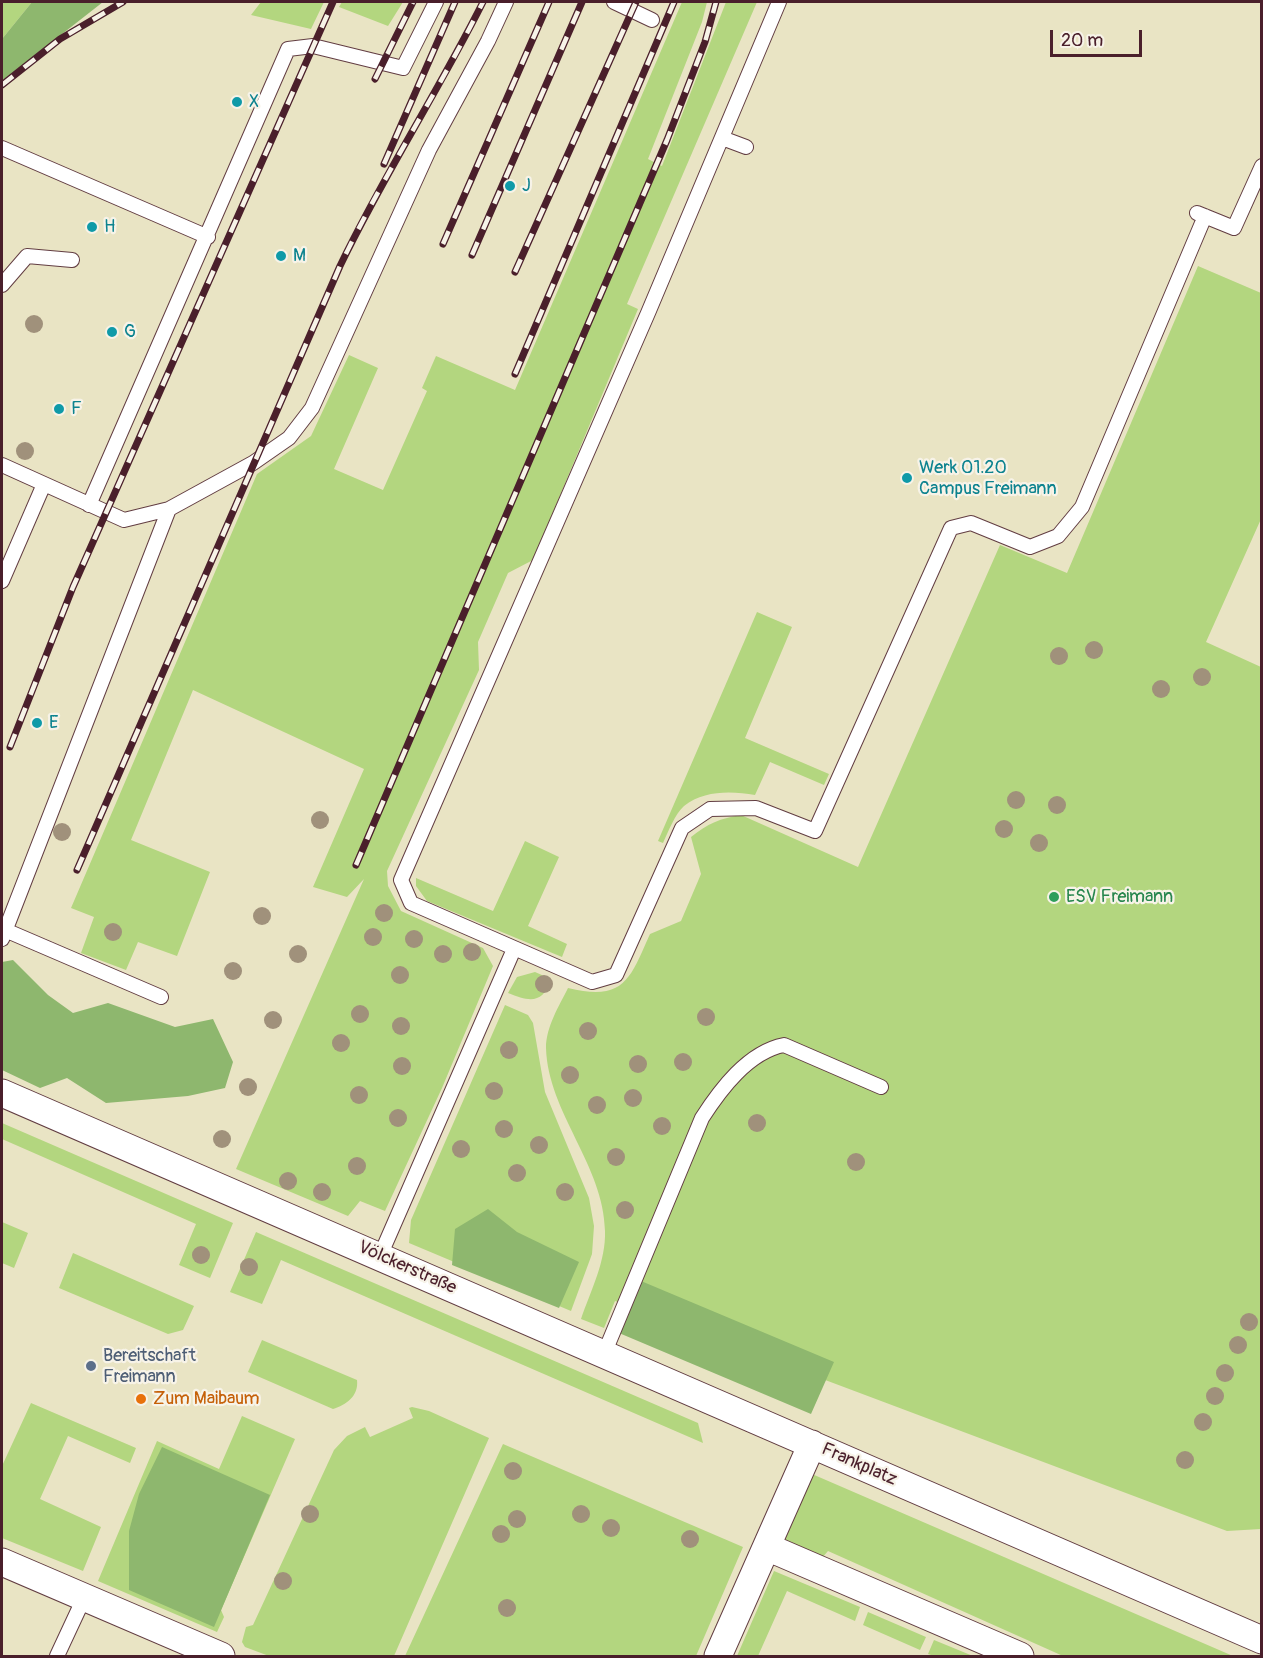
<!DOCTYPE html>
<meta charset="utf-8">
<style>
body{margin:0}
#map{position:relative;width:1263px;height:1658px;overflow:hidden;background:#e9e4c4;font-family:Pangolin,sans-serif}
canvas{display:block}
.frame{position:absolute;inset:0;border:3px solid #4a1f2b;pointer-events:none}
.scale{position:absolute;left:1050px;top:30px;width:92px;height:27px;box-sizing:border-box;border:3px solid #4a1f2b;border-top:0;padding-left:8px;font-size:18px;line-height:21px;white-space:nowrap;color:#4a1f2b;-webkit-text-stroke:4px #f7f3e8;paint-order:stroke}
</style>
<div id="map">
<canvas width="1263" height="1658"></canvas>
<div class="frame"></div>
<div class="scale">20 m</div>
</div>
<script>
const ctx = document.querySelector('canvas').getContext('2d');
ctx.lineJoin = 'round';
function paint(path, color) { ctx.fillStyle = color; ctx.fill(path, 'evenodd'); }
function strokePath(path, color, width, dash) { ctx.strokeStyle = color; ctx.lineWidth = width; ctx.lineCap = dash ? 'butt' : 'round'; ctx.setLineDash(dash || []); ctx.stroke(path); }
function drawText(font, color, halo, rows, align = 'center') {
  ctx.font = font + ' Pangolin,sans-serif'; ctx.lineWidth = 4.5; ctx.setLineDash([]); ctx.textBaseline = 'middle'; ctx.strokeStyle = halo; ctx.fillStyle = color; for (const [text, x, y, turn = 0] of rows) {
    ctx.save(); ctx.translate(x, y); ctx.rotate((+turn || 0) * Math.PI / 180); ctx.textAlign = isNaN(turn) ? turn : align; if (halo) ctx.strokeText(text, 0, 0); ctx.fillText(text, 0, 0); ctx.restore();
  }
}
paint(new Path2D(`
 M2 2H32L2 39Z
 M261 2H324L311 29 251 15Z
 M342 2H403L388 26 339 7Z
 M682 2H707L702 22 648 159 662 166 726 2H757L627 304 638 309 533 560 508 573 478 642 479 670 387 871 388 886 401 911 483 948 493 966 442 1088 385 1211 360 1201 348 1216 236 1169 364 879 347 897 313 887 364 769 193 690 131 840 210 872 177 956 138 942 126 970 81 953 94 917 71 908 257 474 311 436 349 355 378 368 334 469 383 490 427 391 422 388 436 356 515 390Z
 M1198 266 1261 293V519L1206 642 1261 667V1529L1227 1531 615 1301 604 1328 581 1319C591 1290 606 1261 605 1231 604 1165 548 1113 546 1048 546 1027 559 1006 568 988 624 1002 630 979 650 934L681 921 701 874 691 837C707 824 721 818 741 815L858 867 1000 545 1067 573Z
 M757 612 792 627 745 738 829 774 824 785 770 762 755 795C732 791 704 790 684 806 675 814 668 832 663 843L658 841Z
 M525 841 559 857 528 926 567 944 562 957 427 901 416 886V878L493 911Z
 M535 972 551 979C543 1004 530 1002 508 993L517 977Z
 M505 1005 528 1015 533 1023 545 1092 589 1198 594 1226 592 1254 571 1311 409 1243 411 1220Z
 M2 1123 233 1223 210 1278 179 1265 196 1224 2 1139Z
 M2 1222 28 1233 14 1268 2 1263Z
 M256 1232 698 1423 703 1443 281 1260 262 1304 230 1292Z
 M73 1253 194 1306 183 1330 168 1334 59 1288Z
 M262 1340 357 1380C359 1396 346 1405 333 1409L248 1372Z
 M31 1403 136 1448 130 1463 68 1436 40 1499 101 1527 83 1571 2 1538V1466Z
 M412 1407 429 1411 489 1438 394 1656H269L245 1647 242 1642 246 1627 253 1625 334 1450 347 1436 365 1427 370 1437 413 1418 409 1408Z
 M242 1416 295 1439 221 1610 224 1617 217 1632 98 1581 157 1441 219 1469Z
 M503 1444 743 1547 696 1656H405Z
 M812 1474 1233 1656H1063L828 1551 822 1558 786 1541 784 1536Z
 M774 1571 860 1607 855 1621 787 1591 758 1656H737Z
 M868 1612 926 1637 920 1650 863 1625Z
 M934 1640 973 1656H934L928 1654Z`), '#b3d67f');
paint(new Path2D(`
 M32 2H103L2 81V39Z
 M13 960 48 995 73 1013 108 1003 175 1027 213 1019 233 1062 225 1088 188 1096 106 1103 67 1078 40 1088 2 1070V962Z
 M488 1209 517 1232 579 1262 559 1308 452 1265 455 1229Z
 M641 1281 834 1362 811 1414 619 1333Z
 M162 1447 270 1495 214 1627 129 1590V1531L139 1494Z`), '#8eb76e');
const lane = new Path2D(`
 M614 2 652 20
 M779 2 648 313 401 880 411 903 592 982 616 975 682 828 710 809 756 808 815 831 951 528 971 523 1030 547 1058 536 1082 507 1205 216
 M722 138 746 147
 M2 148 208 237
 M1197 213 1234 228 1262 166
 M2 285 27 256 72 260
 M2 465 124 520 169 509 253 463 289 438 312 408 429 150 488 41 506 2
 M89 505 288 49 313 46 403 68 436 2
 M2 581 44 484
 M5 930 161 997
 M2 939 169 509
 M380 1256 514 949
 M604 1354 702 1118C720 1090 748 1052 784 1045L881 1087
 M57 1656 84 1598`);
const street = new Path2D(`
 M2 1093 1262 1640
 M767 1547 1020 1656
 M2 1562 221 1656
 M718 1656 812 1444`);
strokePath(lane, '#623d42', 16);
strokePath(street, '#623d42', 29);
strokePath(lane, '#fff', 14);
strokePath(street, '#fff', 27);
const rail = new Path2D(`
 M375 79 413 2
 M2 85 60 39 123 2
 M384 164 455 2
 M443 244 549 2
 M472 255 582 2
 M515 272 636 2
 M515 374 674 2
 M10 747 73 587 333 2
 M356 865 667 140 705 42 716 2
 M77 870 340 266C383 176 438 92 483 2`);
strokePath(rail, '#4a1f2b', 7);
strokePath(rail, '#f7f3e8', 4.5, [14]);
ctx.fillStyle = '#a0917b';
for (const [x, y] of [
 [34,324],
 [25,451],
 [1094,650],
 [1059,656],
 [1202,677],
 [1161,689],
 [1016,800],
 [1057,805],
 [320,820],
 [1004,829],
 [62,832],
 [1039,843],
 [384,913],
 [262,916],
 [113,932],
 [373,937],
 [414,939],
 [472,952],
 [298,954],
 [443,954],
 [233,971],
 [400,975],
 [544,984],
 [360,1014],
 [706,1017],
 [273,1020],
 [401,1026],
 [588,1031],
 [341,1043],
 [509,1050],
 [683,1062],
 [638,1064],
 [402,1066],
 [570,1075],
 [248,1087],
 [494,1091],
 [359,1095],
 [633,1098],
 [597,1105],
 [398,1118],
 [757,1123],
 [662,1126],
 [504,1129],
 [222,1139],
 [539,1145],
 [461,1149],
 [616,1157],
 [856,1162],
 [357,1166],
 [517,1173],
 [288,1181],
 [322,1192],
 [565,1192],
 [625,1210],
 [201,1255],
 [249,1267],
 [1249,1322],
 [1238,1345],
 [1225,1373],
 [1215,1396],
 [1203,1422],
 [1185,1460],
 [513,1471],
 [310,1514],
 [581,1514],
 [517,1519],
 [611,1528],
 [501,1534],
 [690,1539],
 [283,1581],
 [507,1608]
]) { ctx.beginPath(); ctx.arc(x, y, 9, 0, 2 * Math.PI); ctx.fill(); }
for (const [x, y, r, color] of [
 [237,102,6,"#0f9aa8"],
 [510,186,6,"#0f9aa8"],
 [92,227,6,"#0f9aa8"],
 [281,256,6,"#0f9aa8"],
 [112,332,6,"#0f9aa8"],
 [59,409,6,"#0f9aa8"],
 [907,478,6,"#0f9aa8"],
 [37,723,6,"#0f9aa8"],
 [1054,897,6,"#2e9e5b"],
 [91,1366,6,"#5c6f8a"],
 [141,1399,6,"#e8710a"]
]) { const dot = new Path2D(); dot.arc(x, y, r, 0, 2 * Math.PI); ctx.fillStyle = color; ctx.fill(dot); strokePath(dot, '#f7f3e8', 2); }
drawText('18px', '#0d838f', '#f7f3e8', [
 ["X",249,102],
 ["J",522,186],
 ["H",104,227],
 ["M",293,256],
 ["G",124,332],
 ["F",71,409],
 ["Werk 01.20",919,468],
 ["Campus Freimann",919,489],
 ["E",49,723]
], 'left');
drawText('18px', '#27864d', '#f7f3e8', [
 ["ESV Freimann",1066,897]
], 'left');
drawText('18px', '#4a1f2b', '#f7f3e8', [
 ["Völckerstraße",407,1268,24],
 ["Frankplatz",859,1465,24]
]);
drawText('18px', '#4e5e75', '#f7f3e8', [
 ["Bereitschaft",103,1356],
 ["Freimann",103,1377]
], 'left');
drawText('18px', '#c56008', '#f7f3e8', [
 ["Zum Maibaum",153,1399]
], 'left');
</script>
